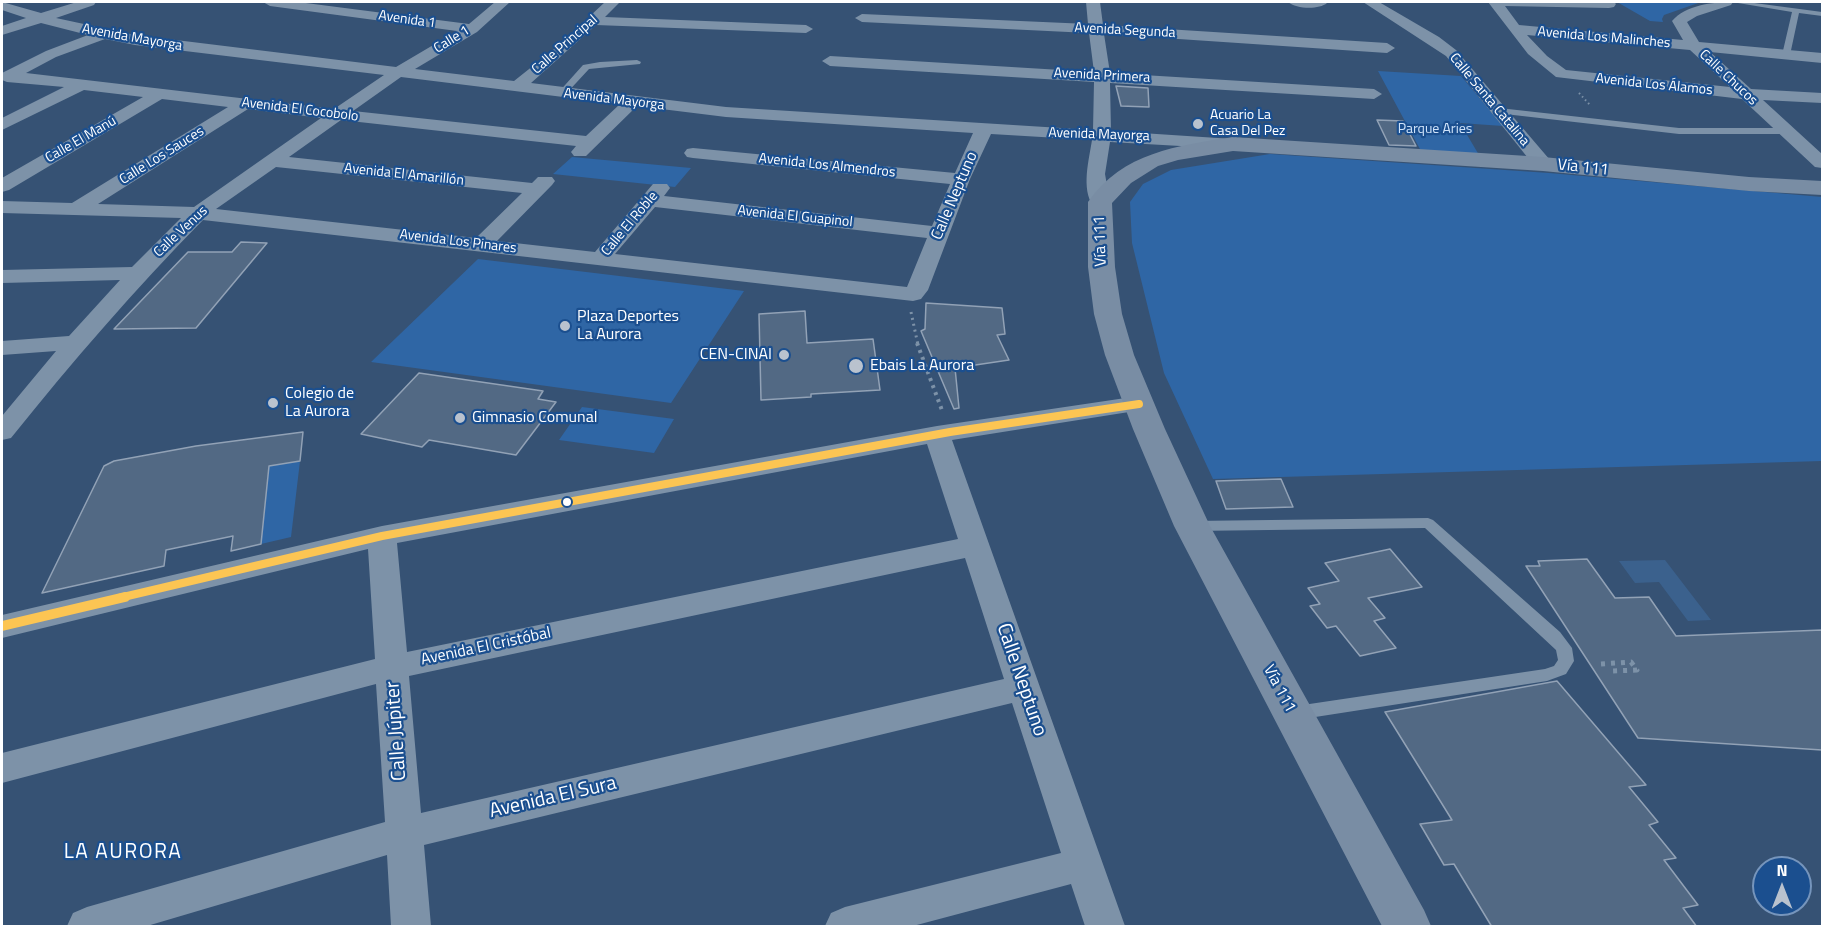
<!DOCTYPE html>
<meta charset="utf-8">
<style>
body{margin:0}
#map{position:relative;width:1824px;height:928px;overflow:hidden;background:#365274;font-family:"Titillium Web",sans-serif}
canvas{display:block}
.frame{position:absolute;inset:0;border:3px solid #fff;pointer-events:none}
.north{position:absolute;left:1752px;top:856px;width:60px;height:60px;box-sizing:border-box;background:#1b4f8f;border:2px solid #7695bc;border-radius:50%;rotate:0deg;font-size:16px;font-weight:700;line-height:24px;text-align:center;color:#fff}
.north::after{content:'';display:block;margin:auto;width:21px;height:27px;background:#b9c2ce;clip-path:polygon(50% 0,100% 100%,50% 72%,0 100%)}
</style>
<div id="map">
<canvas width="1824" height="928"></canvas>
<div class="frame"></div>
<div class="north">N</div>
</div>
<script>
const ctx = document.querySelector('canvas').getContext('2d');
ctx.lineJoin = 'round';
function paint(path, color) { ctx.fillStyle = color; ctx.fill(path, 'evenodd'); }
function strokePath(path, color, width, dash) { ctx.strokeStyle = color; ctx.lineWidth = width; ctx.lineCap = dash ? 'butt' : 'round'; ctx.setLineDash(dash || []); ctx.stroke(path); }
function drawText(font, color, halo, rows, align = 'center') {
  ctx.font = font + ' "Titillium Web",sans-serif'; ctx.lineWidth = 4.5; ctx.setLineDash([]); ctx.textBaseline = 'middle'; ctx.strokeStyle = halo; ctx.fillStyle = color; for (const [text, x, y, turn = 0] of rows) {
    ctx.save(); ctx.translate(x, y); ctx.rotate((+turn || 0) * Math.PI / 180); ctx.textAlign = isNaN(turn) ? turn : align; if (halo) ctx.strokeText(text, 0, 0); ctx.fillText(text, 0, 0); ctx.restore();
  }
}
paint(new Path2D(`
 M1617 2H1701L1664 15 1662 19 1663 22 1650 21Z
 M1378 71 1461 76 1503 126 1460 123 1479 155 1421 151Z
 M1270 154 1549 173 1822 197V461L1213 479 1164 373 1132 243 1130 202 1143 184 1171 170Z
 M572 157 691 168 675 187 553 174Z
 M478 259 744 291 671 403 371 362Z
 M582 407 674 419 654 453 559 440Z
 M300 461 291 537 261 544 269 466Z`), '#2f66a5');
paint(new Path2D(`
 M1665 560 1711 620 1688 621 1659 582 1635 583 1619 561Z`), '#3b618d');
const building = new Path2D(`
 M1116 86 1148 88 1149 107 1121 106Z
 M1377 120 1403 121 1416 146 1389 145Z
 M241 242 267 243 196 328 114 329 188 252H232Z
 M926 303 1002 308 1005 334 997 335 1009 360 955 368 959 408 954 409 921 331 925 329Z
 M805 311 807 343 873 339 880 390 811 394V397L761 400 759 314Z
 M419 373 543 391 538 399 556 402 516 455 429 440 422 447 361 434Z
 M303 432 300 461 269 466 261 544 231 551 233 536 166 550 164 566 42 593 104 466 114 461 196 446Z
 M1281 479 1293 507 1226 509 1216 481Z
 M1390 549 1422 587 1368 598 1385 618 1374 621 1396 648 1360 656 1336 626 1327 628 1310 606 1320 604 1308 588 1339 581 1325 563Z
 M1587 559 1615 598 1649 597 1676 636 1822 630V750L1638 738 1526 566H1540L1538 561Z
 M1557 681 1646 785 1629 787 1658 822 1649 825 1676 858 1664 860 1698 905 1683 908 1697 927H1492L1454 864 1444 865 1420 824 1452 820 1385 712Z`);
paint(building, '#526984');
strokePath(building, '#92a2b6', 1.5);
strokePath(new Path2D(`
 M1579 93 1590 105`), '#7d92a8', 2, [1.5, 3]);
strokePath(new Path2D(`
 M911 312 918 345`), '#7d92a8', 3, [2, 4]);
strokePath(new Path2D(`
 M917 343 943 413`), '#7d92a8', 4, [3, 4.5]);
strokePath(new Path2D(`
 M1601 664 1631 662 1637 670 1612 671`), '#7d92a8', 5, [4, 6]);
paint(new Path2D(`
 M1732 2H1747L1822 12V16L1799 13 1790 55 1786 57 1782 55 1792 12Z
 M637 60 641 62 640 64 589 69 564 96 557 94 583 65 600 62Z
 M1499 108 1679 128H1787L1791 131 1787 134H1679L1496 113V109Z
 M1428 518 1433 520 1560 632 1572 648 1574 661 1566 674 1547 681 1296 720 1290 718 1287 713 1290 708 1296 706 1545 669 1554 666 1558 660 1556 650 1425 528 1192 531 1185 526 1192 521Z`), '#7d92a8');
paint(new Path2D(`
 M2 2 41 13 77 2H96L94 5 56 18 135 35 396 67 457 31 270 6 263 2H298L469 24 495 2H510L477 32 415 69 514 81 558 46 605 2H620L605 17 806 25 813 29 806 33 596 25 531 83 726 107 1093 130 1094 82 830 66 822 61 830 56 1094 72 1089 33 862 22 855 18 862 14 1088 24 1086 2H1100L1103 25 1387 43 1395 48 1387 53 1104 34 1110 73 1374 89 1382 94 1374 99 1110 83 1111 131 1233 139 1239 140 1242 144 1239 148 1233 149 1110 142 1105 174 1110 202 1107 206H1093C1081 188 1089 160 1092 140L991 134 970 179 928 290 921 299 913 301 203 220C135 289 72 362 11 438L2 440V416L56 351 2 355V341L69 336 120 280 2 283V270L132 267 181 218 2 213V201L72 203 228 107 162 99 9 190 2 192V178L143 97 84 90 2 130V118L64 87 7 82 2 80V73L46 51 88 35 41 23 2 35V26L26 18 2 10ZM105 39 135 45 384 75 334 109 26 73 56 57ZM401 77 620 104 586 136 353 111ZM637 106 726 117 973 133 955 173 693 148 687 149 684 153 687 157 693 158 950 184 932 226 664 196 670 188 667 184H653L595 252 497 241 552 185 555 181 552 177H538L532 183 289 157 341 120 576 146 571 152 574 156H586ZM248 109 321 118 194 207 98 204ZM276 167 522 193 476 238 216 209ZM655 207 927 238 907 287 615 254Z
 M1288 2H1326L1327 3C1319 10 1296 9 1288 2Z
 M1363 2H1379L1439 37 1456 50 1550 160 1552 164 1550 168H1536L1446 56Z
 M1488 2H1614L1616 4 1614 7 1609 8 1505 6 1519 25 1683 40 1672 21C1686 5 1712 2 1733 2L1731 5 1697 16 1687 22 1699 42 1822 53V63L1710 52 1751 89 1822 93V103L1763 100 1822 154V168L1815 167 1742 99 1556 77 1528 54ZM1527 35 1690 50 1730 87 1566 70 1547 56Z
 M1139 396 1148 399 1152 404 1148 409 952 440 1125 926H1085L1071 884 913 926H825L831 913 845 907 1061 853 1012 703 424 845 431 926H391L387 855 147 926H67L73 913 87 907 385 822 376 684 2 783V753L375 659 368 549 2 638V615L382 526 937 426ZM927 444 958 539 407 652 397 543ZM965 558 1004 679 421 813 409 676Z`), '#7d92a8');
paint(new Path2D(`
 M1233 137 1543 157 1749 177 1822 181V195L1749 191 1543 171 1233 151 1178 160 1158 166 1131 183 1112 203 1115 267 1122 314 1134 355 1165 429 1210 526 1424 910 1431 926H1382L1174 526 1133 429 1105 355 1094 314 1088 267V202C1123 152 1177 146 1233 137Z`), '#798da4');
strokePath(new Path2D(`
 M119 598 382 536 950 432 1139 404`), '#fcc553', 8);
strokePath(new Path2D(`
 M2 626 125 597`), '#fcc553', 10);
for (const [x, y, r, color] of [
 [1198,124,6,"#b9c2ce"],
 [565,326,6,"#b9c2ce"],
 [784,355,6,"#b9c2ce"],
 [856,366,8,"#b9c2ce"],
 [273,403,6,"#b9c2ce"],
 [460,418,6,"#b9c2ce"],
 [567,502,5,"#fff"]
]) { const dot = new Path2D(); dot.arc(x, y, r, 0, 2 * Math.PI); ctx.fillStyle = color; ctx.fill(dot); strokePath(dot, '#1b4f8f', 2); }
drawText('14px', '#fff', '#1b4f8f', [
 ["Avenida 1",407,20,8],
 ["Avenida Segunda",1125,31,3],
 ["Avenida Mayorga",132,38,10],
 ["Avenida Los Malinches",1604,38,5],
 ["Calle 1",452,40,-32],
 ["Calle Principal",565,45,-41],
 ["Avenida Primera",1102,76,3],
 ["Calle Chucos",1728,78,43],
 ["Avenida Los Álamos",1654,85,6],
 ["Avenida Mayorga",614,100,7],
 ["Calle Santa Catalina",1489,100,50],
 ["Avenida El Cocobolo",300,110,7],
 ["Avenida Mayorga",1099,135,2],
 ["Calle El Manú",81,140,-30],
 ["Calle Los Sauces",162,156,-32],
 ["Avenida Los Almendros",827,166,6],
 ["Avenida El Amarillón",404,175,6],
 ["Avenida El Guapinol",795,217,6],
 ["Calle El Roble",630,224,-50],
 ["Calle Venus",181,232,-43],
 ["Avenida Los Pinares",458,242,7]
]);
drawText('14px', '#fff', '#1b4f8f', [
 ["Acuario La",1210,116],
 ["Casa Del Pez",1210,132]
], 'left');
drawText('14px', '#cfe3fa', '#1b4f8f', [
 ["Parque Aries",1435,130]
]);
drawText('16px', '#fff', '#1b4f8f', [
 ["Vía 111",1583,168,6],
 ["Calle Neptuno",955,196,-67],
 ["Vía 111",1101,241,-92],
 ["Avenida El Cristóbal",486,647,-12],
 ["Vía 111",1279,689,62]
]);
drawText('16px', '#fff', '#1b4f8f', [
 ["Plaza Deportes",577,317],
 ["La Aurora",577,335],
 ["CEN-CINAI",772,355,"right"],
 ["Ebais La Aurora",870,366],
 ["Colegio de",285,394],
 ["La Aurora",285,412],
 ["Gimnasio Comunal",472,418]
], 'left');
drawText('20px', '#fff', '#1b4f8f', [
 ["Calle Neptuno",1021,680,71],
 ["Calle Júpiter",397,731,-94],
 ["Avenida El Sura",553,798,-13]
]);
ctx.letterSpacing = '1.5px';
drawText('21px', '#fff', '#1b4f8f', [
 ["LA AURORA",123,853]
]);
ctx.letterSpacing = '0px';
</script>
